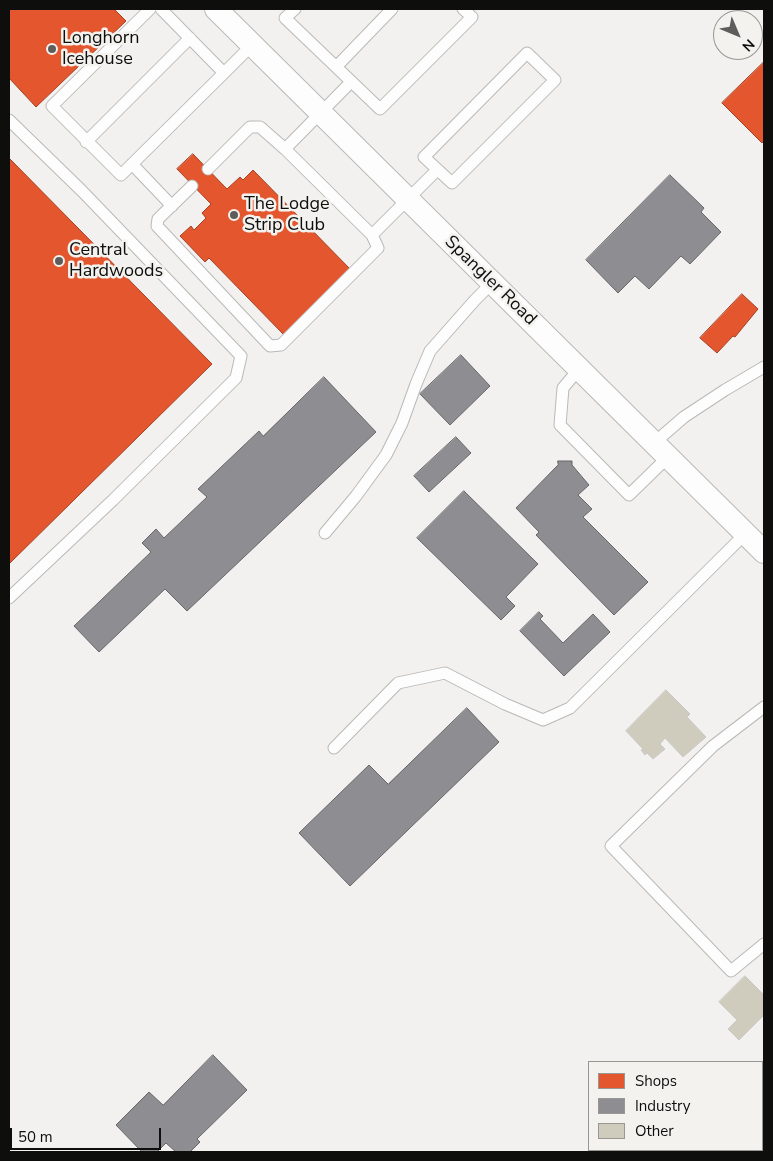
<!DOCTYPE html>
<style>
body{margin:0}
#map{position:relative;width:773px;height:1161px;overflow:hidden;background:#f2f1ef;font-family:"Nunito Sans",sans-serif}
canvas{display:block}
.frame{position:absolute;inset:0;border:10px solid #0e0e0d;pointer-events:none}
.legend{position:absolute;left:588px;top:1061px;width:175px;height:90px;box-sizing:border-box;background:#f3f2ee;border:1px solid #979794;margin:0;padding:6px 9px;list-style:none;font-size:15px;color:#0e0e0d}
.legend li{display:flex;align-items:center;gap:10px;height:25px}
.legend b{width:25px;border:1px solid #979794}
.north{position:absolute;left:713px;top:10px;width:50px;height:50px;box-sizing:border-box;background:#f3f2ee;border:1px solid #979794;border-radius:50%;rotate:135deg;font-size:14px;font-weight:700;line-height:20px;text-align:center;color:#0e0e0d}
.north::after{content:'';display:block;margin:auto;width:18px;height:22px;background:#5e5d5c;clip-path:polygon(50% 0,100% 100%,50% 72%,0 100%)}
.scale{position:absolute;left:10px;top:1128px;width:151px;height:22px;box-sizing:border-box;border:2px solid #0e0e0d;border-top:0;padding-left:6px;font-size:15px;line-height:18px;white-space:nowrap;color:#0e0e0d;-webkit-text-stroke:4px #f3f2ee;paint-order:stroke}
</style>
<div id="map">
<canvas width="773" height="1161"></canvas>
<div class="frame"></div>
<ul class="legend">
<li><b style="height:14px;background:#e4572e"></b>Shops</li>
<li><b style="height:14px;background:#8d8d92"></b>Industry</li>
<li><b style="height:14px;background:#cfccbe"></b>Other</li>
</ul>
<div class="north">N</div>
<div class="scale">50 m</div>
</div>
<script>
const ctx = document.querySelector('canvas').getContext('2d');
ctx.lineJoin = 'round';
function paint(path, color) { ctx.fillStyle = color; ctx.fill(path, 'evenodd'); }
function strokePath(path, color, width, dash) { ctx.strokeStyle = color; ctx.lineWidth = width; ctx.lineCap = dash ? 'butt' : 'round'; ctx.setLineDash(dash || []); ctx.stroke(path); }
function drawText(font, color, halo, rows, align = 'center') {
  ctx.font = font + ' "Nunito Sans",sans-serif'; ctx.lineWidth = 5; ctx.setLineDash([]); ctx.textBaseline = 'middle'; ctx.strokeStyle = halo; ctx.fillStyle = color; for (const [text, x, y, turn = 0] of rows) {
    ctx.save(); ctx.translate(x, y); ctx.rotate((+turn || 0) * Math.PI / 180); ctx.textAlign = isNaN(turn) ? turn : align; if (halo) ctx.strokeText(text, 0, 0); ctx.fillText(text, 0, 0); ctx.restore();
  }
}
const shops = new Path2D(`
 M9 9H114L126 21 36 107 9 78Z
 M763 63 764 64V140L762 143 722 103Z
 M193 154 227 189 240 177 243 180 253 170 352 271 285 336 209 258 205 262 180 236 191 226 194 230 206 218 202 213 211 204 177 169Z
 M9 158 212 364 9 564Z
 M742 294 758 309 735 337 733 336 717 353 700 338Z`);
paint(shops, '#e4572e');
strokePath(shops, '#a44124', 1);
const industry = new Path2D(`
 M670 175 704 208 701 212 721 232 690 264 681 256 649 289 635 276 618 293 586 260Z
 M461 355 490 386 450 425 420 394Z
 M324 377 376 432 187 611 165 589 99 652 74 626 151 552 142 543 156 529 164 538 207 497 198 489 259 431 263 436Z
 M456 437 471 453 429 492 414 476Z
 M558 461H572V465L589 485 578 495 592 509 583 517 648 582 614 615 536 535 539 532 516 508 558 465Z
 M464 491 538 564 506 597 515 606 501 620 417 538Z
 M539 612 543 616 540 619 563 643 593 614 610 632 564 676 520 631Z
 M467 708 499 742 350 886 299 833 369 765 388 784Z
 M213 1055 247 1090 197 1139 200 1142 190 1152H176L166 1143 157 1152H142L116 1125 149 1092 163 1105Z`);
paint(industry, '#8d8d92');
strokePath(industry, '#67676a', 1);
strokePath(new Path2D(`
 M762 1129 764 1126
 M738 1152 741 1150`), '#cadff4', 6);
const building = new Path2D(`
 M666 690 690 714 687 717 706 737 683 757 665 738 660 744 665 749 653 759 647 753 645 755 641 750 643 749 626 731Z
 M745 976 764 995V1015L739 1040 728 1029 737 1020 719 1002Z`);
paint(building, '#cfccbe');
strokePath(building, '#c8c8c6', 1);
const lane = new Path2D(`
 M150 9 52 106 121 175 224 73 161 9
 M295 9 285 18 380 109 472 17 463 9
 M527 53 555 80 452 183 424 157Z
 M336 67 392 9
 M224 73 253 44
 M9 120 82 191 241 356 236 378 113 500 9 598
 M86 142 190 38
 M285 149 351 82
 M132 164 172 206
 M208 169 250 127H260L285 149 372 235
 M192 186 158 219 157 226 270 346 281 345 378 248 372 235 437 170
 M579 369 563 388 560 425 629 495 668 457
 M654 443 684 417 725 390 764 367
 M325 533 356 496 386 455 402 423 416 384 430 351 475 300 492 283
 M764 707 713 746 611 846 731 971 764 944
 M334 748 398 683 445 673 505 704 543 720 570 708 745 534`);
const street = new Path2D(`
 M216 9 764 552`);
strokePath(lane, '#bab9b7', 13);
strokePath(street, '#bab9b7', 24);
strokePath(lane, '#fdfdfd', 11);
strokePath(street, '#fdfdfd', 22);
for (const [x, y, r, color] of [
 [52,49,5,"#5e5d5c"],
 [234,215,5,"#5e5d5c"],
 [59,261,5,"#5e5d5c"]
]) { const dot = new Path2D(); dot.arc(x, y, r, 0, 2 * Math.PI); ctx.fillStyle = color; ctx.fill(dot); strokePath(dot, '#f3f2ee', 2); }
drawText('18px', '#0e0e0d', '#f3f2ee', [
 ["Longhorn",62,39],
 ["Icehouse",62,60],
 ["The Lodge",244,205],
 ["Strip Club",244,226],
 ["Central",69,251],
 ["Hardwoods",69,272]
], 'left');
drawText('18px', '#0e0e0d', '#f3f2ee', [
 ["Spangler Road",490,281,44]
]);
</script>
